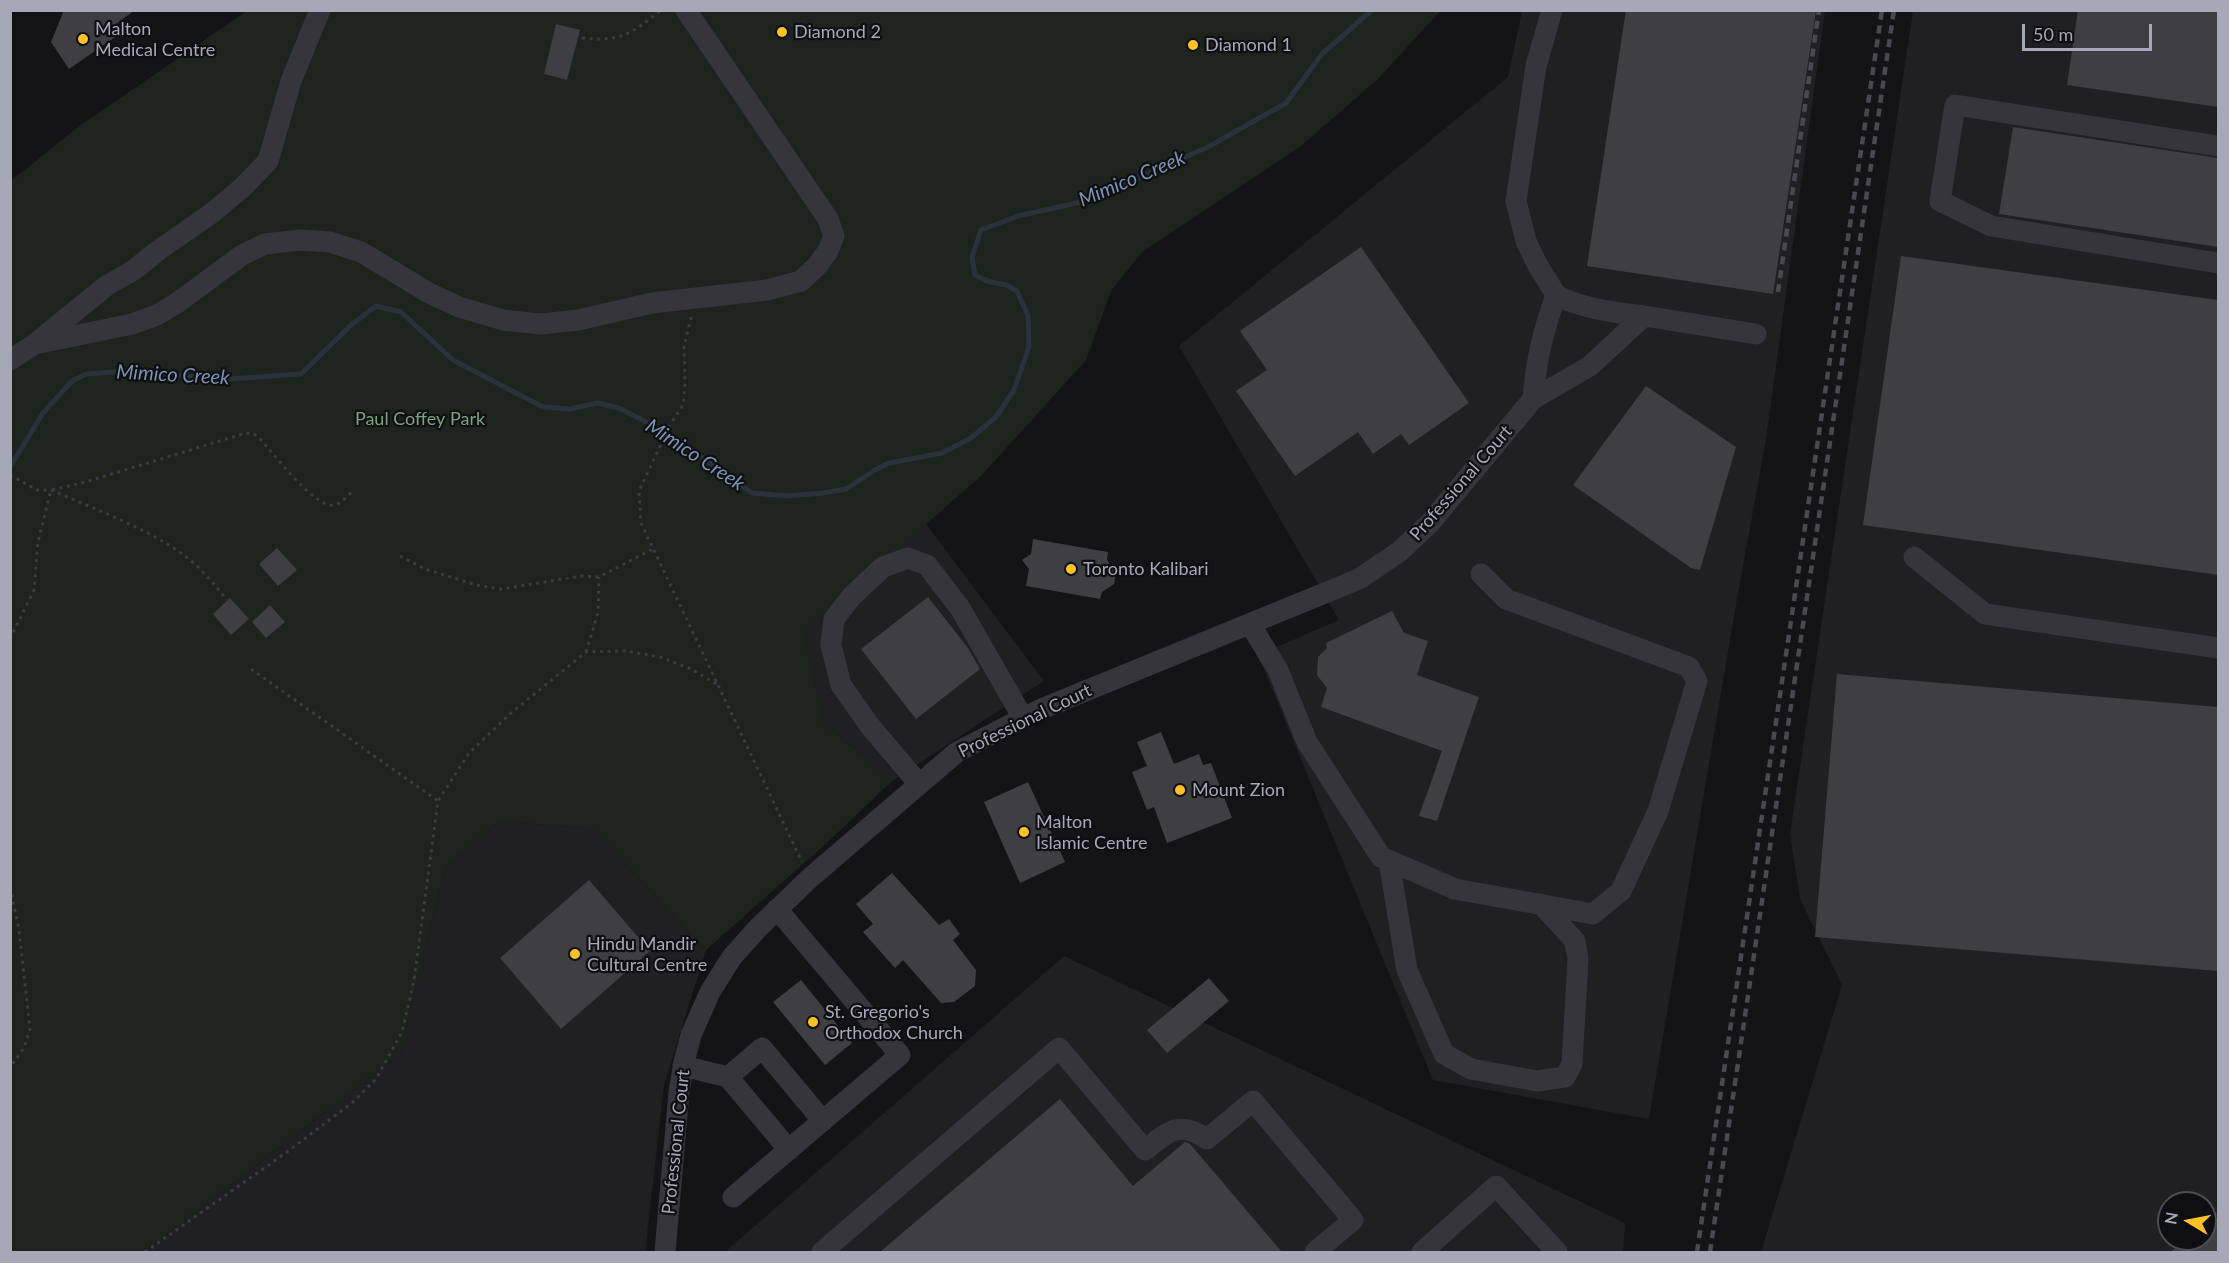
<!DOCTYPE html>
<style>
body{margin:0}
#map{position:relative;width:2229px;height:1263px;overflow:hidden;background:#141416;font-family:Lato,sans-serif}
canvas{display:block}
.frame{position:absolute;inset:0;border:12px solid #a5a9b7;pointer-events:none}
.north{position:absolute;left:2157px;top:1191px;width:60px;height:60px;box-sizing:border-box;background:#0f0f11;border:2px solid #4b4d53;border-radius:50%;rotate:280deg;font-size:16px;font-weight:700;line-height:24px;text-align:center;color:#a5a9b7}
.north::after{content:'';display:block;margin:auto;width:21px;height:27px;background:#ffc224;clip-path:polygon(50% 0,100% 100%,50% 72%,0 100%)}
.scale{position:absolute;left:2022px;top:24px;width:130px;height:27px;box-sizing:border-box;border:3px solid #a5a9b7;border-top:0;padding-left:8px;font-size:18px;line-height:21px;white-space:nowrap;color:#a5a9b7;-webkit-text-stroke:4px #0f0f11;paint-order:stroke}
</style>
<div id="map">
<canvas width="2229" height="1263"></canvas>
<div class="frame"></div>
<div class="north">N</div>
<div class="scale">50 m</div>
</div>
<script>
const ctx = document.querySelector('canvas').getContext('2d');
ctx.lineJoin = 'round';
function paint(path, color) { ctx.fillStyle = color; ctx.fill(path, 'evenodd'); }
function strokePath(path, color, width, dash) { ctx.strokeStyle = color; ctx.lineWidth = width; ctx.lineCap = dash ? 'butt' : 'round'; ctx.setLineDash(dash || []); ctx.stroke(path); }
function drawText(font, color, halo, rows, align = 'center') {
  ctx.font = font + ' Lato,sans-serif'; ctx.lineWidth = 4.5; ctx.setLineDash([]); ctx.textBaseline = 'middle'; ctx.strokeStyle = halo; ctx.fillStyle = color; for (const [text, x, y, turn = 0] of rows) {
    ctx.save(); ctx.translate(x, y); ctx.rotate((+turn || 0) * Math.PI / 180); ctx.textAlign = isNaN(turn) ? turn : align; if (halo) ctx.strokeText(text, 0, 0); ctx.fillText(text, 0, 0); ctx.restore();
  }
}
paint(new Path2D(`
 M1522 11H1825L1766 439 1734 616 1649 1119 1433 1080 1258 655 1339 620 1179 346 1508 77Z
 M1913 11H2218V1252H1761L1842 985 1800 899 1790 834ZM2169 1203H2205V1239H2169Z
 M926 524 1044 681 892 781 823 722 803 629Z
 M499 821 593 829 706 950 664 1085 645 1252H144L400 1054 444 870Z
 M1064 956 1625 1223 1623 1252H725Z`), '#202023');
paint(new Path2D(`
 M247 11H1440L1378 79 1301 146 1142 252 1111 291 1086 360 981 476 804 631 823 722 892 781 829 841 706 950 593 829 499 821 444 870 400 1054 144 1252H11V181L78 127Z`), '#1c241d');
strokePath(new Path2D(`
 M10 467 43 413 72 381 86 374 141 370 214 380 301 374 350 326 376 306 401 312 453 360 543 407 570 409 598 403 619 408 666 432 752 493 786 496 823 493 846 489 875 470 889 463 942 453 971 438 996 417 1014 390 1029 347 1028 316 1017 291 1007 285 987 281 975 275 972 257 981 230 1018 216 1086 201 1208 147 1286 103 1322 54 1372 10`), '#29323b', 5);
paint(new Path2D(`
 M64 10H135L112 27 118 35 69 69 51 42Z
 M1626 10H1816L1773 294 1587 266Z
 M2078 10H2218V107L2067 85Z
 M556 24 580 30 567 80 544 74Z
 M2013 127 2218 158V247L1999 214Z
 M1361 247 1469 403 1409 445 1401 434 1373 454 1358 432 1295 476 1236 391 1267 370 1240 331Z
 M1901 256 2218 300V575L1863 525Z
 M1646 386 1736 447 1700 570 1691 568 1573 485Z
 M1033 539 1108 552 1107 560 1116 573 1114 584 1102 592 1100 599 1026 586 1029 569 1022 560 1031 554Z
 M277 548 297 570 278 586 259 564Z
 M928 597 968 648 980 669 916 719 861 649Z
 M230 598 249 619 231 635 213 614Z
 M270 605 285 622 266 638 252 622Z
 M1392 611 1404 633 1428 641 1417 675 1479 697 1437 821 1419 816 1442 751 1321 707 1327 688 1317 675 1318 657 1327 648 1326 643Z
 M1837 674 2218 707V971L1815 937Z
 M1161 732 1174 764 1199 754 1203 765 1211 763 1232 818 1167 843 1154 807 1147 810 1132 772 1147 766 1137 742Z
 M1028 782 1065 862 1020 883 984 802Z
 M892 873 939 925 949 919 960 934 953 940 976 970 975 986 954 1002 941 1003 903 960 895 968 863 932 873 924 856 904Z
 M589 880 650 951 561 1029 500 958Z
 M1209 978 1229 1001 1167 1053 1147 1030Z
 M801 980 852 1043 825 1065 773 1002Z
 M1060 1099 1133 1186 1185 1142 1190 1144 1282 1252H880Z
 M2218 1219V1252H2170L2189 1239H2205V1228Z`), '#3e3e43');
strokePath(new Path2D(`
 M582 38C621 42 631 34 661 10
 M691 317 684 347 685 384 683 405 670 425 639 491 641 523 802 862
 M10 475 37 490H51C92 508 149 529 185 556 201 568 214 584 227 600
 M400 556 425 569 476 585 501 589 582 576 599 577 653 549
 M10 639 34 590 38 542 51 490 82 483 246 433 254 434 261 440C274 454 316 510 335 505 342 503 348 495 354 490
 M586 652 598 613 599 577
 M251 669 438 801
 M10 887 19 930 30 1029 24 1048 10 1067
 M145 1252 287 1152 353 1102 376 1079 402 1032 414 980 438 801 469 753 511 713 586 652 626 651 660 657 691 669 718 685`), '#3b3c42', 3, [3, 4.5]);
strokePath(new Path2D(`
 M320 10 291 81 268 161 243 187 212 213 156 252 134 270 106 286 35 344 132 324 157 315 177 303 242 255 265 244 300 240 330 242 361 252 429 293 459 307 503 320 541 324 578 320 652 303 767 290 801 281 817 266 828 251 834 236 828 219 686 10
 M1552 10 1536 66 1516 201 1526 241 1537 264 1556 295
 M2218 146 1955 105 1940 201 1991 226 2218 263
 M10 360 35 344
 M1533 399C1536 360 1543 332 1556 295 1583 309 1614 312 1644 316
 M1914 557 1985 614 2218 648
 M1250 624 1278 670 1307 742 1381 857 1455 889 1593 914 1621 891 1658 811 1697 681 1689 667 1506 599 1481 574
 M919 784 870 726 841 685 831 645 834 619 852 596 883 567 908 558 927 565 960 608 1023 718
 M1389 861 1407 970 1444 1054 1471 1069 1537 1081 1565 1077 1572 1064 1578 959 1575 941 1541 904
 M683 1066 728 1077
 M789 1150 728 1077 762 1048 823 1121
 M733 1197 900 1055 777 909
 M665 1252 679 1092 684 1062 691 1035 710 992 732 957 758 928 810 878 957 752 1039 710 1359 579 1399 552 1430 523 1533 399 1590 366 1644 316 1756 334
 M822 1252 1059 1048 1145 1150C1169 1131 1179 1120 1207 1139L1253 1101 1353 1220 1315 1252
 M1422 1252 1496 1186 1557 1252`), '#35353b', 21);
strokePath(new Path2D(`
 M1778 292 1819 10
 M1697 1252 1882 10
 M1710 1252 1894 10`), '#484951', 4.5, [8, 6]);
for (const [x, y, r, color] of [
 [782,32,6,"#ffc224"],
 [83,39,6,"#ffc224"],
 [1193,45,6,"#ffc224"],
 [1071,569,6,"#ffc224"],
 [1180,790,6,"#ffc224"],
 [1024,832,6,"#ffc224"],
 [575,954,6,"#ffc224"],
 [813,1022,6,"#ffc224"]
]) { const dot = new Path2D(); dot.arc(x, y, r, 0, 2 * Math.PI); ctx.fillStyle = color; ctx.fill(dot); strokePath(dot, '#0f0f11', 2); }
drawText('18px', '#a5a9b7', '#0f0f11', [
 ["Malton",95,29],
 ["Medical Centre",95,50],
 ["Diamond 2",794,32],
 ["Diamond 1",1205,45],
 ["Toronto Kalibari",1083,569],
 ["Mount Zion",1192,790],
 ["Malton",1036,822],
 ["Islamic Centre",1036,843],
 ["Hindu Mandir",587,944],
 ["Cultural Centre",587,965],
 ["St. Gregorio's",825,1012],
 ["Orthodox Church",825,1033]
], 'left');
drawText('18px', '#7aa47f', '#0f0f11', [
 ["Paul Coffey Park",420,419]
]);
drawText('18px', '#a5a9b7', '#0f0f11', [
 ["Professional Court",1461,483,-49],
 ["Professional Court",1025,721,-26],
 ["Professional Court",676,1142,-84]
]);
drawText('italic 20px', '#7995b5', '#0f0f11', [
 ["Mimico Creek",1132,179,-23],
 ["Mimico Creek",173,375,3],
 ["Mimico Creek",695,455,33]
]);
</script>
